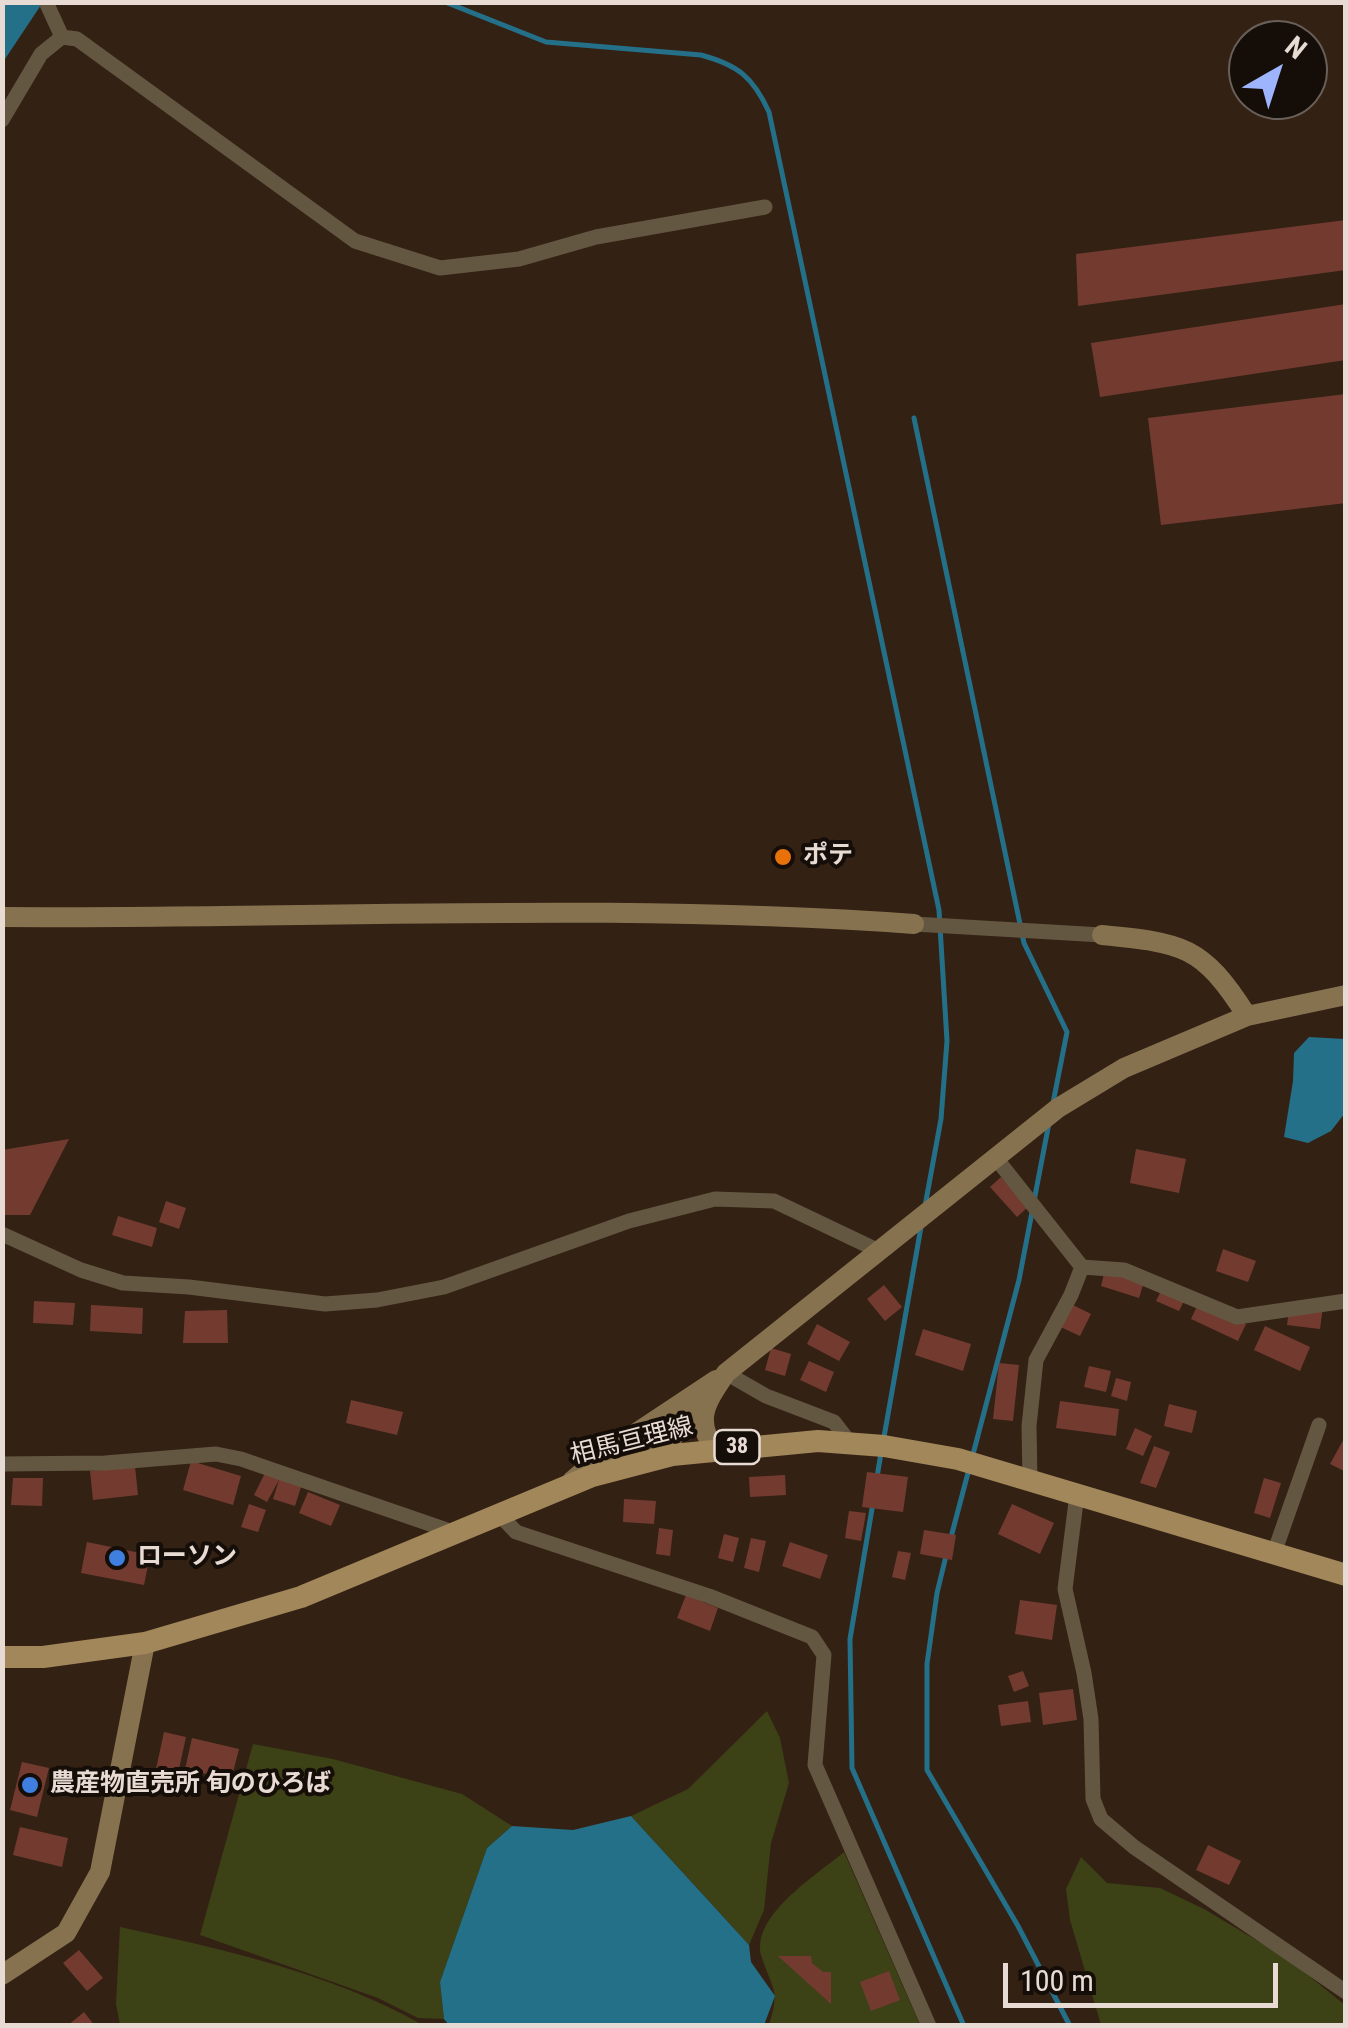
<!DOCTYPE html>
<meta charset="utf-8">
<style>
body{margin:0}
#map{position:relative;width:1348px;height:2028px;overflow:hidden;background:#332114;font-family:"Roboto Condensed",sans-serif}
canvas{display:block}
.frame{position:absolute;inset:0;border:5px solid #e8dbd3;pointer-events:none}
.north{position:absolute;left:1228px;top:20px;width:100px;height:100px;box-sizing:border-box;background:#150d07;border:2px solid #695f59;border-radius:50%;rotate:39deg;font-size:28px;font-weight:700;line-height:40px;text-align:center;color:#e8dbd3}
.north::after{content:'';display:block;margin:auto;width:35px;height:45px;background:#9eb4fd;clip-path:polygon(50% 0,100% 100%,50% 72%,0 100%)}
.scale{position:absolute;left:1003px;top:1963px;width:275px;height:45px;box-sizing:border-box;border:5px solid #e8dbd3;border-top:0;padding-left:12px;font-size:30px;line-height:35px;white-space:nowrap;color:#e8dbd3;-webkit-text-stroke:8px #150d07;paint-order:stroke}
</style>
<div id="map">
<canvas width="1348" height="2028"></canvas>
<div class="frame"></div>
<div class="north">N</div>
<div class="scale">100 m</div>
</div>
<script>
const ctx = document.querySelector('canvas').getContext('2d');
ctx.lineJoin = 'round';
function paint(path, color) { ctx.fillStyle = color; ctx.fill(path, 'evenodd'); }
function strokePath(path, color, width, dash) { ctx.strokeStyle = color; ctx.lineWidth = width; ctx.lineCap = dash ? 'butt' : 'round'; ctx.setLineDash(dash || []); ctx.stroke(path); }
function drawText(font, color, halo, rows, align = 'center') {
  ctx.font = font + ' "Roboto Condensed","Noto Sans JP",sans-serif'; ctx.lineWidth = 8; ctx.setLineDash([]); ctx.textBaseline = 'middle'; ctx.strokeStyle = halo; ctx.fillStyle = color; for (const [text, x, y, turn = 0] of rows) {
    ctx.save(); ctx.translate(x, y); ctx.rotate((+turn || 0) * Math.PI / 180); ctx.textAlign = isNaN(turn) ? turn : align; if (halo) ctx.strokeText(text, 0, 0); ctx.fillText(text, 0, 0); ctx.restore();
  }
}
paint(new Path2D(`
 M767 1711 780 1738 789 1783 771 1843 764 1910 749 1945 631 1816 688 1789Z
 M253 1744 333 1759 462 1794 512 1826 487 1848 440 1982 444 2019 418 2018 378 1998 200 1935Z
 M844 1852 920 2025H769C780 1990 773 1991 762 1958 748 1917 817 1875 844 1852Z
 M1081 1857 1107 1883 1160 1888 1204 1909 1288 1959 1345 2005V2025H1101L1070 1920 1066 1889Z
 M120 1927C223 1949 331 1973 423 2025H120L116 2004Z`), '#3c4116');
paint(new Path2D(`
 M3 3 41 5 3 62Z
 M1309 1037 1345 1039V1113L1331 1131 1308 1143 1284 1137 1293 1081 1294 1053Z
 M631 1816 749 1945 751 1962 775 1996 764 2025H449L444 2019 440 1982 487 1848 512 1826 573 1830Z`), '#257089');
strokePath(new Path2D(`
 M445 2 546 42 701 55C738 65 753 77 769 112L939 910 947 1041 941 1119 925 1206
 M914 418 1024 943 1067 1032 1053 1103
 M1034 1201 1049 1123
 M884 1437 921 1227
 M972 1458 1019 1280 1032 1212
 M877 1477 881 1453
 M873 1503 850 1639 852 1768 964 2026
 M950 1541 969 1469
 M946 1556 937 1593 927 1664V1770L1018 1926 1070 2026`), '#257089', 5);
paint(new Path2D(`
 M1346 220V270L1078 306 1076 254Z
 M1346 304V360L1100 397 1091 343Z
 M1346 394V503L1161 525 1148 418Z
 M69 1139 30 1215H2V1150Z
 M1136 1149 1186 1159 1179 1193 1130 1183Z
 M1001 1177 1028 1207 1017 1217 990 1187Z
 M166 1201 186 1208 179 1229 159 1222Z
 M118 1216 157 1228 152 1247 112 1235Z
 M1223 1249 1256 1261 1248 1282 1216 1271Z
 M1105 1270 1144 1282 1139 1298 1101 1286Z
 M884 1285 902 1307 885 1321 867 1299Z
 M1162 1289 1185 1299 1179 1311 1156 1301Z
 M34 1301 75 1303 73 1325 33 1323Z
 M1065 1301 1091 1314 1080 1336 1054 1324Z
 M1199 1302 1246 1324 1238 1341 1191 1319Z
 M1290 1302 1323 1306 1320 1329 1287 1325Z
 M91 1305 143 1308 142 1334 90 1331Z
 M227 1310 228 1343H183L185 1311Z
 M817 1324 850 1342 839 1361 807 1344Z
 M1265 1326 1310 1347 1300 1371 1254 1350Z
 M923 1329 971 1344 963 1371 915 1355Z
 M771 1348 791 1354 785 1376 765 1370Z
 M809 1361 834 1372 826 1392 800 1380Z
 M999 1363 1019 1365 1013 1421 993 1419Z
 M1089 1366 1111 1371 1106 1392 1084 1387Z
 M1116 1378 1131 1382 1127 1401 1111 1396Z
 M351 1400 403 1412 397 1435 346 1423Z
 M1060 1401 1119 1409 1116 1436 1056 1428Z
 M1169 1404 1197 1411 1192 1433 1164 1426Z
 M1135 1428 1152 1436 1143 1456 1126 1449Z
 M1346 1435V1472L1330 1464Z
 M1154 1446 1170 1452 1156 1488 1140 1483Z
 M191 1461 241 1476 233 1505 183 1490Z
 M135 1466 138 1495 93 1500 90 1471Z
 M867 1472 908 1477 903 1512 862 1507Z
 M265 1473 301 1487 295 1506 273 1499 279 1480 267 1502 254 1495Z
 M785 1475 786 1495 750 1497 749 1477Z
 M13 1478H43L42 1506 11 1505Z
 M1264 1478 1281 1483 1270 1518 1254 1513Z
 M308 1492 340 1505 331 1526 299 1513Z
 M624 1499 656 1501 654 1524 623 1522Z
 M249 1504 266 1510 258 1532 241 1527Z
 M1012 1504 1054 1523 1040 1554 998 1534Z
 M849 1511 866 1513 861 1541 845 1538Z
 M659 1528 673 1530 670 1556 656 1554Z
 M924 1530 956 1535 952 1560 920 1554Z
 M724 1534 739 1538 733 1562 718 1558Z
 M751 1538 766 1541 759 1572 744 1568Z
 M87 1542 150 1555 144 1585 81 1573Z
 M790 1542 828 1555 820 1579 782 1566Z
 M898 1551 911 1553 905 1580 892 1577Z
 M686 1595 718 1608 710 1631 677 1618Z
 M1020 1600 1057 1605 1052 1640 1015 1634Z
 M1023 1671 1029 1686 1014 1692 1008 1676Z
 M1073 1689 1077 1720 1043 1725 1039 1693Z
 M1028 1701 1031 1722 1001 1726 998 1705Z
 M164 1732 186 1737 176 1783 154 1778Z
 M192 1738 239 1749 231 1780 185 1769Z
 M22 1762 49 1768 37 1817 10 1810Z
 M20 1827 68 1838 62 1867 13 1855Z
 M1208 1845 1241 1861 1229 1885 1196 1870Z
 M79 1950 103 1978 87 1991 63 1963Z
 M778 1956H811L812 1963 823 1972H831V2004Z
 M889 1971 900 2000 871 2011 860 1982Z
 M84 2012 95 2026H67Z`), '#733b30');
strokePath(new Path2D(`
 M46 2 62 37
 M2 120 41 54 62 37 77 39 355 241 440 268 519 259 596 237 765 207
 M914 924 1102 935
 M995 1157 1082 1267 1124 1270 1237 1317 1346 1301
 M2 1234 81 1270 123 1283 189 1287 325 1304 377 1300 444 1287 629 1221 715 1199 774 1201 879 1251
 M726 1373 766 1396 834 1422 851 1444
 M2 1464 105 1463 216 1454 241 1459 453 1532
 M1030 1480 1029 1426 1036 1360 1071 1295 1082 1267
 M1077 1494 1065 1589 1084 1673 1091 1719 1093 1799 1101 1819 1134 1847 1346 1992
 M499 1514 516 1532 709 1596 812 1637 824 1655 815 1765 929 2026
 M1274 1553 1319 1425`), '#645742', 15);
strokePath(new Path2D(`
 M2 917C306 919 611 902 914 924
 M1102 935C1183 943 1202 945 1247 1016L1346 995
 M715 1450C693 1419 707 1401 726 1373L1058 1108 1124 1068 1247 1016
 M653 1460 706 1399
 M572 1481 603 1455 716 1380
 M2 1975 66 1933 100 1872 145 1643`), '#877250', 20);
strokePath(new Path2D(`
 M2 1657H43L145 1643 301 1597 592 1476 672 1455 818 1441 884 1446 958 1459 1346 1575`), '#a2875b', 22);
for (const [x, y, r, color] of [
 [783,857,10,"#e8710a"],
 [117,1558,10,"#3f7fe0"],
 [30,1785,10,"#3f7fe0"]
]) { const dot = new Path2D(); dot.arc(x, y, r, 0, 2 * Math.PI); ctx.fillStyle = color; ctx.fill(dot); strokePath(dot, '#150d07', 4); }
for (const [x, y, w] of [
 [737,1447,45]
]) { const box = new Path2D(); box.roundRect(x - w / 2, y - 17, w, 34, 8); ctx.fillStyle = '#150d07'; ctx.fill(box); strokePath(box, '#e8dbd3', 2.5); }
drawText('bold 22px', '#e8dbd3', null, [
 ["38",737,1447]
]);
drawText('bold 25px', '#e8dbd3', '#150d07', [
 ["ポテ",803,857],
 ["ローソン",137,1558],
 ["農産物直売所 旬のひろば",50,1785]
], 'left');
drawText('25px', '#e8dbd3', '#150d07', [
 ["相馬亘理線",632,1442,-14]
]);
</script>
